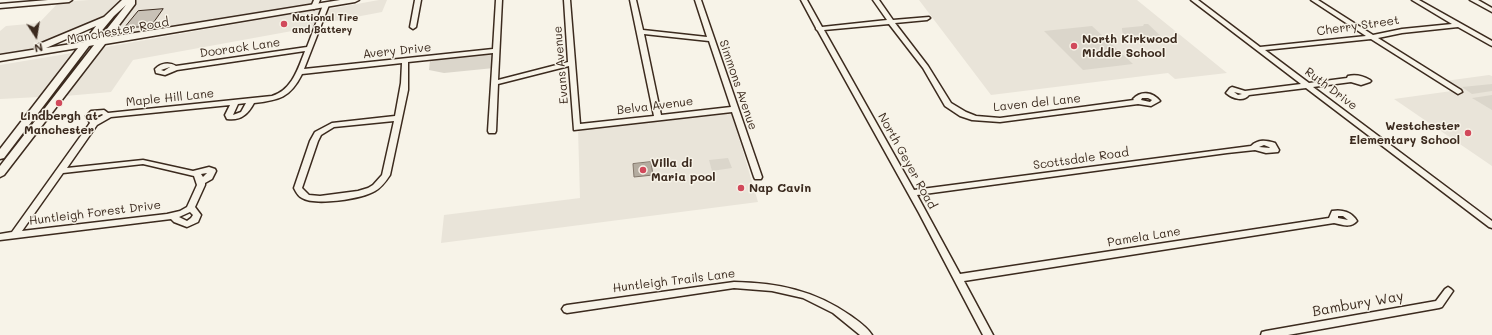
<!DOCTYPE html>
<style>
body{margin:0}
#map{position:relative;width:1492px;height:335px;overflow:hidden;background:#f7f3e8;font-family:Mali,sans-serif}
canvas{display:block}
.north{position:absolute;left:16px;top:16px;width:40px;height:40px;-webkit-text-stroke:3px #f7f3e8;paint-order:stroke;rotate:168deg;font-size:11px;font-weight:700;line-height:16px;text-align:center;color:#3b2a1e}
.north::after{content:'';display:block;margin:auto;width:14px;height:18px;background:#3b2a1e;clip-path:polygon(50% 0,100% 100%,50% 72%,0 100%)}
</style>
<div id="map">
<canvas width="1492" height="335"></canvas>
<div class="north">N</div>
</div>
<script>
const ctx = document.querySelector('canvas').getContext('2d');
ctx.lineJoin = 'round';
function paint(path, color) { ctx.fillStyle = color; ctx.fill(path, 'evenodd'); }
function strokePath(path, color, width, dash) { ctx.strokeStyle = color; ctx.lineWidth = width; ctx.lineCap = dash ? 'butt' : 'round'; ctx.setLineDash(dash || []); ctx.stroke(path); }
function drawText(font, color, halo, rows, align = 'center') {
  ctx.font = font + ' Mali,sans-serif'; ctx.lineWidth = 3; ctx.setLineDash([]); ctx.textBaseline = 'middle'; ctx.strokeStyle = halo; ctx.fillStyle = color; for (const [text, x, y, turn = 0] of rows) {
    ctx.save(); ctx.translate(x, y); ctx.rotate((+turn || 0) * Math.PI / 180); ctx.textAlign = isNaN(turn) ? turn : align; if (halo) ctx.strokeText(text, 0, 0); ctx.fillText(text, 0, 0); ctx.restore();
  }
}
paint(new Path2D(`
 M89 0H122L106 16 40 46 20 53 0 57V31L6 26 39 23 59 2Z
 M137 0H313L312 3 307 5 113 36Z
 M379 0H387L382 12 324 23 329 9Z
 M919 0H1137L1227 73 1175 79 1168 73 991 95Z
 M315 10H321L314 27 133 60 111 92 65 96 100 51 106 47Z
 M72 53 73 55 39 97 0 99V65Z
 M1489 75 1492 76V166L1394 99 1459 90 1445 81Z
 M731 111 758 202 441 243 444 215 580 198 578 129Z`), '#e9e4d9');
paint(new Path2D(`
 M1144 24H1148L1165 40C1154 44 1121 45 1122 28L1143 26Z
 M1092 26 1133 64 1083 70 1044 31Z
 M495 53 494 68 444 73 429 70 430 60Z
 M1492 84V91L1472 94 1462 87Z
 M1492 95V110L1472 98Z
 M728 158 732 168 712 171 709 160Z`), '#dbd6cb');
const water = new Path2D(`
 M651 162 653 175 634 177 633 164Z`);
paint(water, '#b4aca0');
strokePath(water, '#84786c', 1);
const building = new Path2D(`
 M163 9 151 26 124 28 138 11Z`);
paint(building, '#c8c1b6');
strokePath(building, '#3b2a1e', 1);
const minor = new Path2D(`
 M48 0H72L69 2 0 8V4Z
 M314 0H320L317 7 314 9 311 7Z
 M415 0H421L416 27 413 29 410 27Z
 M496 0H502L498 80 568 62 564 0H570L580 124 654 116 630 0H636L643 30 707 37 695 0H701L762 177 761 179H755L754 177 732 112 574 130 569 66 498 84 496 131 495 133H489L488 131 493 53 408 62V90L390 175C386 181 382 187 375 191 362 199 315 206 302 198 298 196 296 192 294 188L310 141 315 132 332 123 395 116 401 83 402 63 302 74C290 98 279 100 254 103 248 114 241 121 227 119L225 115 230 105 111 117 97 125 67 168 143 160 193 171 209 167 215 169 216 171 212 179 205 183V185L195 207 201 215 198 222 187 227 174 222 171 219 0 240V234L12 232 90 123 86 116 91 111 104 110 108 113 272 96C292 90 298 69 305 51L177 70 165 75 156 73 155 69C161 63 169 62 176 66L307 47 323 5 326 3 329 5 304 69 493 49ZM644 34 709 41 731 107 661 115ZM170 67 164 71 161 70ZM246 103 241 112 233 115 238 104ZM102 114 103 115 96 119 94 117ZM394 121 382 175 373 185 368 188 358 191 320 196 309 195 302 188 318 141 321 135 334 127ZM143 164 194 176 197 185 187 207 180 211 167 214 22 231 63 173ZM207 173 203 177 201 174ZM190 212 193 215 191 218 187 221 179 217Z
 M801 0H807L822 27 887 20 873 0H879L893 20 929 17 930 18 927 20 895 23 928 66 951 103 966 112 976 116 1000 118 1134 100 1133 99C1141 90 1153 92 1160 101L1151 106 1138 104 1000 122 972 120 960 116 945 106 923 68 889 24 824 30 914 190 1251 146C1258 139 1266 140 1275 143L1279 150 1278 152 1266 153 1255 150 1227 153 917 195 960 274 1329 218 1332 211C1342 209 1352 212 1357 221 1351 228 1343 225 1334 223L964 281 993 335H983L919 213 818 31 816 29V28ZM1142 98H1148L1152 100 1150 102 1141 100ZM1264 145 1269 147 1270 148 1259 147ZM1338 216H1343L1348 220 1338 218Z
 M1191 0H1198L1260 47 1366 36 1311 0H1318L1373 35 1402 29 1452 24 1412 0H1419L1492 41V46L1490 45 1458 27 1402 33 1378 38 1461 90 1462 92 1458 94 1371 39 1265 50 1309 83 1347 78 1348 76C1356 74 1363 76 1370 80L1371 81 1370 82 1361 85 1351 82 1313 87 1492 221V228L1489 227 1306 88 1249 95C1244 102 1233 99 1226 93L1230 88 1232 87 1245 91 1301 84ZM1234 92 1242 94 1238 95Z
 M1470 0H1478L1492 8V12Z
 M734 282C778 283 814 290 851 316 858 321 868 328 872 335H860L833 313 803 298 772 291 734 288 567 313 564 312 562 309 564 306 567 305Z
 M1448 287 1451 289 1453 291 1442 307 1439 308 1288 335H1261L1262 332 1266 331 1436 301 1445 289Z`);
const major = new Path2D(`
 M122 0H135V4L110 37 340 0H359L355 2 105 44 4 175 0 177V166L94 45 89 46 4 158 0 159V149L78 48 0 61V55L38 49 35 47 37 45 104 17ZM126 5 99 39 94 40 114 16ZM96 26 84 42 46 48Z`);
strokePath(minor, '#3b2a1e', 3);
strokePath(major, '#3b2a1e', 3);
paint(minor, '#f7f3e8');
paint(major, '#f7f3e8');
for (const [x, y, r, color] of [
 [284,24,4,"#d1495b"],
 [1074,46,4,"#d1495b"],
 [59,103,4,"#d1495b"],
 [1468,133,4,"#d1495b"],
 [643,170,4,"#d1495b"],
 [741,188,4,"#d1495b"]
]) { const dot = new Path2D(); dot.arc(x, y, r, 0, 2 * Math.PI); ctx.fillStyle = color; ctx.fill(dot); strokePath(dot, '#f7f3e8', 1.5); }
drawText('bold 10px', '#3b2a1e', '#f7f3e8', [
 ["National Tire",292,18],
 ["and Battery",292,30]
], 'left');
drawText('12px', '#3b2a1e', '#f7f3e8', [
 ["Cherry Street",1358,26,-8],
 ["Manchester Road",118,31,-10],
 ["Doorack Lane",240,48,-8],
 ["Avery Drive",397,51,-6],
 ["Evans Avenue",561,65,-95],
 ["Simmons Avenue",738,85,71],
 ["Ruth Drive",1331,89,37],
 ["Maple Hill Lane",170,98,-6],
 ["Laven del Lane",1037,103,-6],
 ["Belva Avenue",655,106,-7],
 ["Scottsdale Road",1081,159,-8],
 ["North Geyer Road",907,161,61],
 ["Huntleigh Forest Drive",95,213,-7],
 ["Pamela Lane",1144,237,-9],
 ["Huntleigh Trails Lane",674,281,-7]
]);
drawText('bold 12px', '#3b2a1e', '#f7f3e8', [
 ["North Kirkwood",1082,39],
 ["Middle School",1082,53],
 ["Lindbergh at",59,116,"center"],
 ["Manchester",59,130,"center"],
 ["Westchester",1460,126,"right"],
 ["Elementary School",1460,140,"right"],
 ["Villa di",651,163],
 ["Maria pool",651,177],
 ["Nap Cavin",749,188]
], 'left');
drawText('14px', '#3b2a1e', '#f7f3e8', [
 ["Bambury Way",1358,304,-10]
]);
</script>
